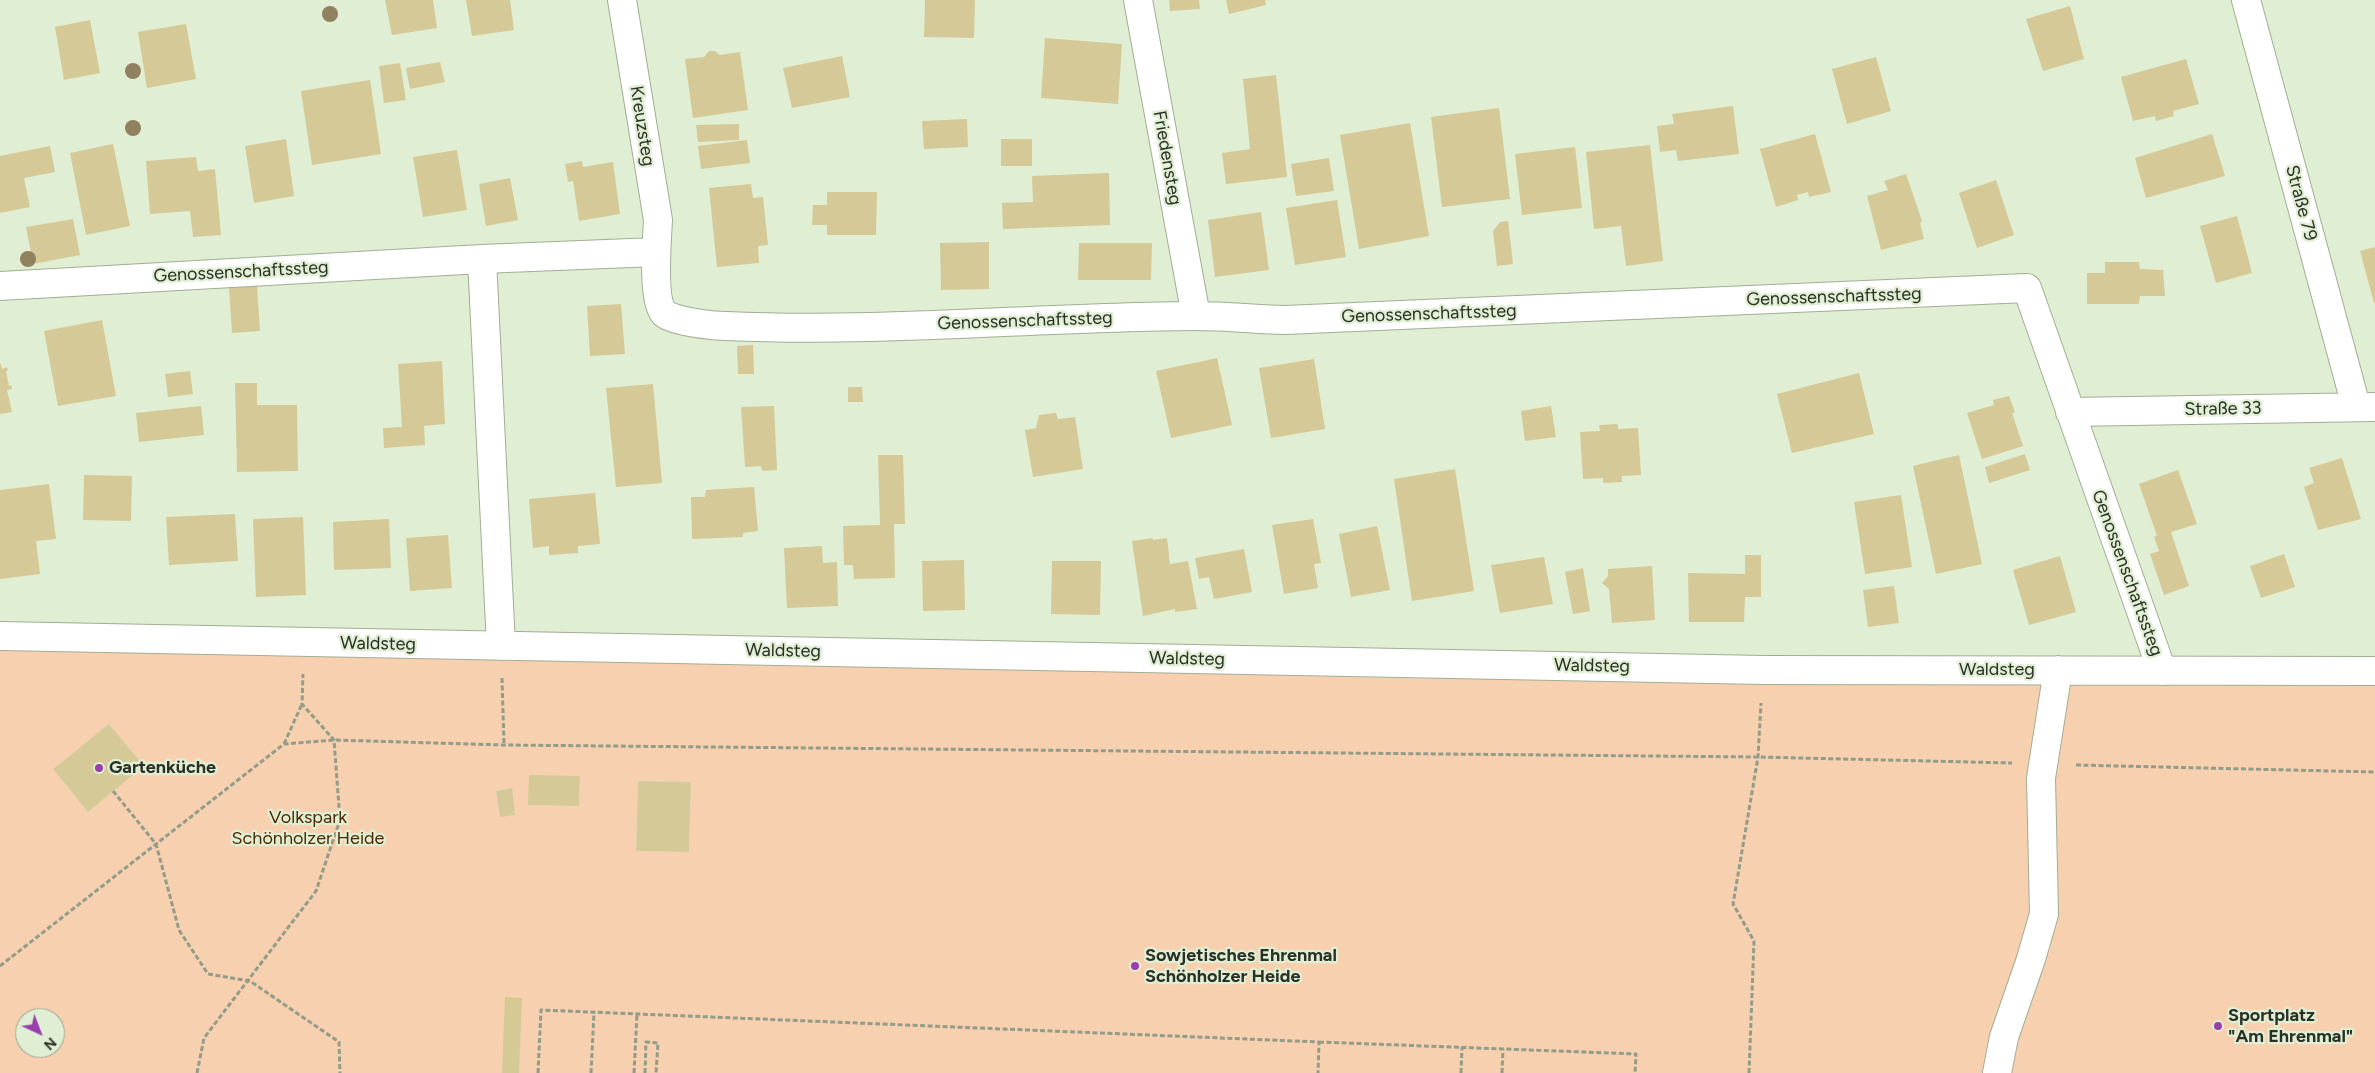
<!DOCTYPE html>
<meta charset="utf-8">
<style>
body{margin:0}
#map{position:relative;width:2375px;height:1073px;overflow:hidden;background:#e0eed3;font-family:Figtree,sans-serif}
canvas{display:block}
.north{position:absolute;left:15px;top:1008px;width:50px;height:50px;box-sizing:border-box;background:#e0eed3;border:1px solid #98a28e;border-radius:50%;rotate:137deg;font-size:14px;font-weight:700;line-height:20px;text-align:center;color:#2b3026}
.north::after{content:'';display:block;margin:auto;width:18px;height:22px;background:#983fab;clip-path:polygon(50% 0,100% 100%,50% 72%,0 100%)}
</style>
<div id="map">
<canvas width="2375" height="1073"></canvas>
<div class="north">N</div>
</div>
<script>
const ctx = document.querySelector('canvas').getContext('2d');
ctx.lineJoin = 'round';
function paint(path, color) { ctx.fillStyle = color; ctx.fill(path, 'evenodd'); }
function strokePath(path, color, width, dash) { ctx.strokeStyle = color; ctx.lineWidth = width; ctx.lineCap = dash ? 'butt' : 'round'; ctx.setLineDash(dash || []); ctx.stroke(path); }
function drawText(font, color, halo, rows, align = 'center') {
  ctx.font = font + ' Figtree,sans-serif'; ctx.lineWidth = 4.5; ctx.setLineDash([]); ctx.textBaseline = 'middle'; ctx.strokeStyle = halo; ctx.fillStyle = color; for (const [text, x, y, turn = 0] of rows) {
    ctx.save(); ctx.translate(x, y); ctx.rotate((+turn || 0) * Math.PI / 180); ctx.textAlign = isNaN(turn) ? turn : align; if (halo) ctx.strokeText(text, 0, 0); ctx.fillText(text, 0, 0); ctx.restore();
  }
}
paint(new Path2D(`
 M0 644 1390 678 2375 684V1073H0ZM109 724 144 766 88 812 53 769ZM580 777 579 806 528 805ZM638 781 691 782 689 852 636 851ZM511 788 515 814 500 817 496 791ZM25 1018H55V1048H25Z`), '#f7d0af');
paint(new Path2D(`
 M385 0H433L437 28 392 35Z
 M466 0H510L514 30 472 36Z
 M925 0H975L974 38 924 37Z
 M1169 0H1199L1200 9 1170 11Z
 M1226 0H1265L1266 5 1229 14Z
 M2070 6 2084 59 2043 71 2026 19Z
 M90 20 100 73 64 80 55 27Z
 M186 24 196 79 147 88 138 32Z
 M1045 38 1122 44 1118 104 1041 98Z
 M709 51H715L720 55 740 52 748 110 693 118 685 59 704 57Z
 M842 56 850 97 792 108 783 68Z
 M1876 57 1891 111 1847 124 1832 69Z
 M2186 59 2199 104 2173 111 2174 116 2156 121 2155 116 2133 121 2121 77Z
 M440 62 445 82 410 89 406 68Z
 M400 63 406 100 384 103 379 66Z
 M1276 75 1287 177 1226 184 1222 153 1250 149 1243 79Z
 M370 80 381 154 312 165 301 91Z
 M1733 106 1739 154 1678 161 1676 150 1660 152 1657 126 1674 124 1672 114Z
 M1499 108 1510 199 1442 207 1431 117Z
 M967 119 968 147 924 149 922 121Z
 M1410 123 1429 236 1359 249 1340 135Z
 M739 124V140L698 142 696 125Z
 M1815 134 1831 192 1809 197 1808 192 1797 195 1798 200 1776 207 1760 149Z
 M2212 134 2225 176 2146 198 2135 158Z
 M286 139 294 196 254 203 245 146Z
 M1001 139H1032V166H1001Z
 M747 140 750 163 701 169 698 146Z
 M113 144 130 226 86 235 70 153Z
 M1650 145 1663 261 1626 266 1621 226 1594 229 1586 152Z
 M50 146 55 172 24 178 30 207 0 213V156Z
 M1575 147 1582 208 1522 215 1515 154Z
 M457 150 467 210 423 217 413 157Z
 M196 157 198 171 215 169 221 235 193 237 190 211 150 214 146 161Z
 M1329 158 1334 191 1296 196 1291 164Z
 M582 161 583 167 613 162 620 214 579 221 573 181 568 182 565 164Z
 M1109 173 1110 225 1003 229 1002 203 1033 202 1032 176Z
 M1906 174 1922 221 1920 223 1924 239 1881 250 1867 196 1888 190 1884 181Z
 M510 178 518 220 486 226 479 184Z
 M1996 180 2014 235 1977 248 1959 193Z
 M751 184 753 198 763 197 768 245 758 246 759 263 717 267 709 188Z
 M827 192H877L876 235H827V225H812L813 205H827Z
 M1337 200 1346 257 1295 265 1286 208Z
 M1261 212 1269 270 1215 277 1208 220Z
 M2237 216 2252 273 2216 283 2200 226Z
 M73 219 80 255 33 264 26 227Z
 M1508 221 1513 264 1497 266 1493 231 1500 222Z
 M989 242V289L941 290 940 243Z
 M1079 243H1152L1151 280H1078Z
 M2375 247V303H2374L2360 251Z
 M2105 262H2139L2140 269 2163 270 2165 296H2140L2139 304H2087V273H2105Z
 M257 286 260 331 232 333 229 288Z
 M621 304 625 354 590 356 587 306Z
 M102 320 116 396 58 406 44 331Z
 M753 345 754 374H738L737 346Z
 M1217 358 1232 425 1171 438 1156 371Z
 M1314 359 1325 429 1271 438 1259 368Z
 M442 361 445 424 424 426 425 445 384 448 383 428 402 427 398 364Z
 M0 362 2 369 7 367 8 371H6L9 386 11 385 12 389 7 390 12 412 0 414Z
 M190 371 193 394 168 397 165 374Z
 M1859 373 1874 434 1792 453 1777 394Z
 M235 383H257V405H297L298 471 237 472Z
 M653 384 662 483 616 487 606 388Z
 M848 387H862L863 402H848Z
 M2009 396 2015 412 2012 413 2023 446 1982 459 1967 413 1994 405 1993 400Z
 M201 406 204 435 139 442 136 413Z
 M774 406 777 470 762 471 761 466 745 467 741 407Z
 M1551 406 1556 437 1525 441 1521 411Z
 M1056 413 1058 419 1075 417 1083 469 1033 477 1025 430 1036 428 1039 415Z
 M1618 424V429L1638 428 1641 475 1622 476V482L1603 483V478L1583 479 1580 432 1600 431 1599 425Z
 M2025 454 2030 470 1989 483 1985 467Z
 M878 455H903L905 524H894L895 578 854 579 853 565H844L843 526 880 525Z
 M1959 455 1982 564 1936 574 1913 466Z
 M2342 458 2361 519 2318 530 2304 487 2314 483 2309 468Z
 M1455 469 1474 591 1412 601 1394 479Z
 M2178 470 2197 524 2171 532 2189 586 2164 595 2150 554 2159 551 2154 537 2157 536 2139 484Z
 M84 475 132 476 131 521 83 520Z
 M49 484 56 539 36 541 40 574 0 579V490Z
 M754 487 758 531 743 533V537L692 539 691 497H705L706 490Z
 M595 493 600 544 578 546V553L549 555V546L533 548 529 499Z
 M1901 495 1912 567 1865 574 1854 502Z
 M235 514 238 561 169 565 166 517Z
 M303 517 306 595 256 597 253 519Z
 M389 519 391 568 334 570 333 522Z
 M1313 519 1321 563 1314 564 1318 588 1284 594 1272 525Z
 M1377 526 1390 590 1351 597 1339 534Z
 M448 535 452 588 410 591 406 538Z
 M1153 538V540L1167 538 1170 564 1188 561 1197 609 1175 612V609L1143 616 1132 541Z
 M822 546 823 563 837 562 838 606 787 608 784 548Z
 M1244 549 1252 592 1214 599 1209 577 1199 579 1195 558Z
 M2284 554 2295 587 2261 598 2250 566Z
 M1745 555H1761V597H1745L1744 622H1689L1688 573 1745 574Z
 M2060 556 2076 612 2029 625 2013 570Z
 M1544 557 1553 604 1500 613 1491 565Z
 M964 560 965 610 923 611 922 561Z
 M1052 561H1101L1100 615 1051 614Z
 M1652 566 1655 620 1612 623 1609 589 1602 583 1608 576V569Z
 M1583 568 1590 611 1573 614 1565 572Z
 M1894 586 1899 623 1868 627 1863 590Z
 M109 724 144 766 88 812 53 769Z
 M529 775 580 776 579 806 528 805Z
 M638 781 691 782 689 852 636 851Z
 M512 788 515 815 500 817 496 791Z
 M505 997 522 998 519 1073H502Z`), '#d5c997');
const minor = new Path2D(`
 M622 0 658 220C657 239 652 300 664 313 671 321 713 326 726 326 882 333 1038 317 1194 316 1224 316 1255 319 1285 320L2027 288 2162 671
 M1138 0 1196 316
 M2246 0 2356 406
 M482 259 501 646
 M0 286 482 259 656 252
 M2070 412 2374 407
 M0 636 1763 670 2375 671
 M1997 1073 2004 1037 2031 959 2044 914 2041 778 2058 670`);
strokePath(minor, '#a1ae95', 30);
strokePath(new Path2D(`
 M502 678 504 745
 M284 744 302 704
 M2076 765 2375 772
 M113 791 156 844 179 930 208 974 250 981 339 1042 340 1073
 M0 966 284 744 334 740 504 745 1758 757 2012 763
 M1319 1042 1636 1054 1635 1073
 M197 1073 204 1038 316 891 340 820 334 740 302 704 303 674
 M538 1073 541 1010 1319 1042 1318 1073
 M591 1073 594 1012
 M634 1073 637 1014
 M645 1073 646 1042 658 1043 656 1073
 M1461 1073 1462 1047
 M1502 1073 1503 1049
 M1749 1073 1754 941 1733 904 1758 757 1761 703`), '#929c89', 3, [5, 2.5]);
strokePath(minor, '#fff', 28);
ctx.fillStyle = '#90815f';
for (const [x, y] of [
 [330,14],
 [133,71],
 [133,128],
 [28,259]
]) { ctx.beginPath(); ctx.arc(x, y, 8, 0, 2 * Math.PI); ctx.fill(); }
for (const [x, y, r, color] of [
 [99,768,5,"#983fab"],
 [1135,966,5,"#983fab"],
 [2218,1026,5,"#983fab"]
]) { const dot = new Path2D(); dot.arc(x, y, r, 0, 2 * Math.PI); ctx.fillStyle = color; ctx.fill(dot); strokePath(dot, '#e0eed3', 2); }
drawText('18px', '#2b3026', '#e0eed3', [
 ["Kreuzsteg",642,126,81],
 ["Friedensteg",1167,158,80],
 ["Straße 79",2301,203,75],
 ["Genossenschaftssteg",241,272,-3],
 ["Genossenschaftssteg",1834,297,-2],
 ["Genossenschaftssteg",1429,314,-2],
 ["Genossenschaftssteg",1025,321,-2],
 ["Straße 33",2223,409,-1],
 ["Genossenschaftssteg",2127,573,70],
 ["Waldsteg",378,644,1],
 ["Waldsteg",783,651,1],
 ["Waldsteg",1187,659,1],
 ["Waldsteg",1592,666,1],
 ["Waldsteg",1997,670]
]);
drawText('bold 18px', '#2b3026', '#e0eed3', [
 ["Gartenküche",109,768],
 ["Sowjetisches Ehrenmal",1145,956],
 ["Schönholzer Heide",1145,977],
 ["Sportplatz",2228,1016],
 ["\"Am Ehrenmal\"",2228,1037]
], 'left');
drawText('18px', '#4e2800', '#e0eed3', [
 ["Volkspark",308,818],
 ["Schönholzer Heide",308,839]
]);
</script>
